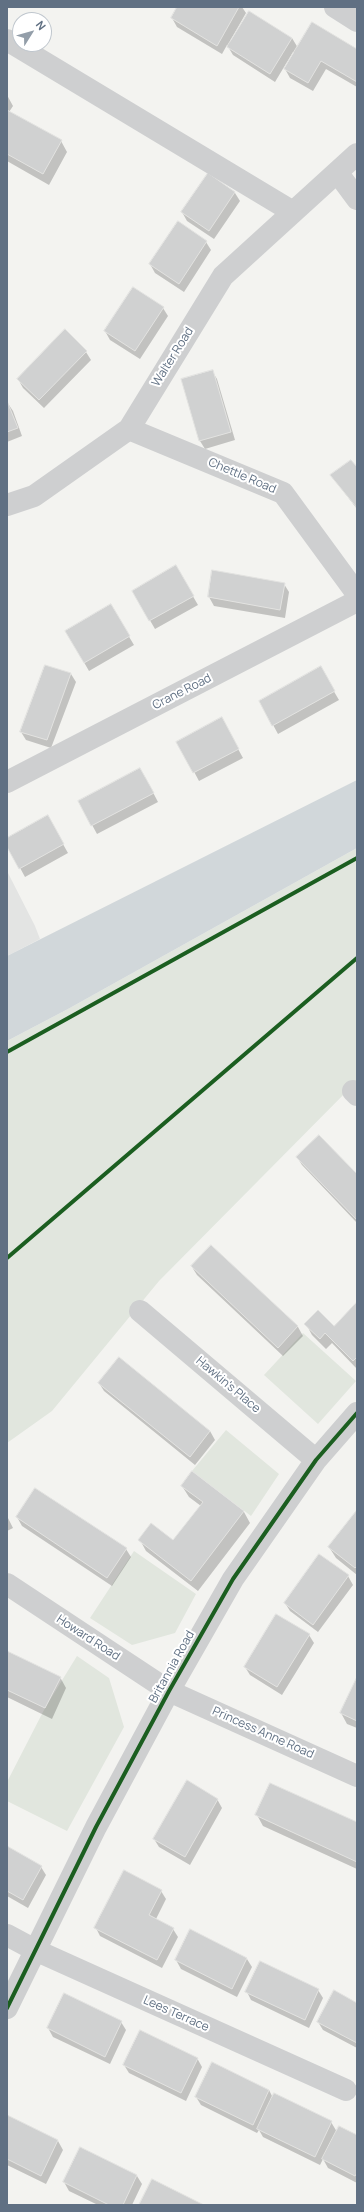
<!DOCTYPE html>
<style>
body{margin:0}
#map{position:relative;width:364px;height:2212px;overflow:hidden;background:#f3f3f0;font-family:Manrope,sans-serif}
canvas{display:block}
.frame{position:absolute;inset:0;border:8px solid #607083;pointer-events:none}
.north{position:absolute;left:12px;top:12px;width:40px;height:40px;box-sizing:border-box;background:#fff;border:1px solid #bfc6cd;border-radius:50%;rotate:53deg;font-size:11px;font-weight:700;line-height:16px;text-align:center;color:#607083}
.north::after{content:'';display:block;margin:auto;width:14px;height:18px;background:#939ea9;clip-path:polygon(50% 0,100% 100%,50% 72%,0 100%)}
</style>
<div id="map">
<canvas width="364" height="2212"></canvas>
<div class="frame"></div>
<div class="north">N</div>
</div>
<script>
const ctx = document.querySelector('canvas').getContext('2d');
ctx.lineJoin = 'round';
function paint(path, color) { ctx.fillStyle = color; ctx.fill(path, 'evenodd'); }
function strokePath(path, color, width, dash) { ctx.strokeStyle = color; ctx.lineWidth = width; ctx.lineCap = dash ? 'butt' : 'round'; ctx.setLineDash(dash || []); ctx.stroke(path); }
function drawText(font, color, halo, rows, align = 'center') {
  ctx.font = font + ' Manrope,sans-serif'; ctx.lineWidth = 4; ctx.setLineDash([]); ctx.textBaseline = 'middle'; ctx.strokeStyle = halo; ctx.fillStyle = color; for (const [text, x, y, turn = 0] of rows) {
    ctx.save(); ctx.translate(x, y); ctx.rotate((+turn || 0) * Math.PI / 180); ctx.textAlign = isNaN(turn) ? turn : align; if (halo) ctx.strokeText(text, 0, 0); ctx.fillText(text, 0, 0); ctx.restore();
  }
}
paint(new Path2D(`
 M7 871 35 926 40 939 7 956Z`), '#e3e4e3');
paint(new Path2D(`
 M357 848V1081L159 1281 52 1411 7 1443V1041L68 1009Z
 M303 1333 356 1381 318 1424 264 1375Z
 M226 1430 279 1474 251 1516 192 1471Z
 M134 1551 196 1594 175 1633 132 1645 90 1618Z
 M77 1656 109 1678 124 1727 67 1831 7 1801V1782L45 1708Z`), '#e1e6de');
paint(new Path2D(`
 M357 780V848L68 1009 7 1041V956Z`), '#d1d7da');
paint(new Path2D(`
 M178 7H242L246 13 230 41 231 42 292 38 298 48 357 50V87L326 69 313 91 290 78 285 69 295 53 293 52 275 82 233 55 227 45 222 54 177 27 172 18Z
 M7 95 13 106 9 112 61 141 67 152 49 185 7 161Z
 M208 175 235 193 240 201 214 239 187 221 182 212Z
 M178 223 206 242 211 250 184 292 155 273 150 264Z
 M163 308 168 316 140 359 110 340 105 331Z
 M86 352 91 360 44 408 23 388 18 379Z
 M212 371 217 379 235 440 205 449 200 441Z
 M7 402 13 411 22 436 7 442Z
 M357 468V509L331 475Z
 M176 567 198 605 155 629 133 591Z
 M284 584 289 592 285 618 214 606 209 597Z
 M110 605 134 645 89 671 66 631Z
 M320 668 339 700 278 734 260 701Z
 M71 674 76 682 51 748 26 740 21 732Z
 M226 727 243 758 199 781 178 742Z
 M145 777 158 802 97 834 79 801Z
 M47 816 68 853 25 877 7 844V839Z
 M297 1157 357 1175V1223L302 1165Z
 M211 1246 298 1327 303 1336 283 1356 197 1275 192 1267Z
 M357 1304V1369L332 1343 326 1349 312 1335 306 1324 334 1327Z
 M99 1383 210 1431 215 1440 195 1465 104 1391Z
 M193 1473 244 1512 250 1523 198 1591 146 1551 140 1540 174 1541 201 1506 189 1497 182 1486Z
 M357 1512V1575L336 1558 329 1547Z
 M7 1516 13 1528 7 1531Z
 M17 1517 126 1549 131 1557 112 1586 22 1526Z
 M348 1576 353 1585 318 1632 290 1611 285 1603Z
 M309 1635 314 1643 282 1695 250 1675 245 1667Z
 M7 1652 60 1677 66 1688 52 1719 7 1697Z
 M357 1679V1728L347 1724 341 1713Z
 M217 1799 222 1808 190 1865 159 1847 154 1839Z
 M257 1815 357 1823V1869L263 1826Z
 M7 1847 41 1867 46 1875 28 1908 7 1896Z
 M161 1891 166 1899 156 1919 173 1929 178 1937 162 1968 100 1936 96 1928Z
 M191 1931 247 1959 252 1967 237 1997 181 1969 176 1960Z
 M318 1990 323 1998 309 2028 251 2000 247 1992Z
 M357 2004V2048L323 2030 318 2022Z
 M121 2022 126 2030 110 2064 53 2037 48 2028Z
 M197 2058 202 2067 186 2101 129 2073 124 2065Z
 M269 2090 273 2098 331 2122 337 2132 357 2136V2183L328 2168 323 2159 320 2165 263 2137 259 2130 257 2133 201 2105 196 2097Z
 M7 2117 58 2141 63 2150 46 2184 7 2165Z
 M80 2148 137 2176 142 2184 132 2205H98L69 2191 64 2182Z`), '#0003');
const building = new Path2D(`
 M177 7H239L217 46 171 18Z
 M249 11 292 38 270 74 227 47Z
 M312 22 357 49V82L321 61 308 83 284 69Z
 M7 110 62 140 43 174 7 154Z
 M208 173 235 192 209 231 181 212Z
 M178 221 207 241 179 284 149 264Z
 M133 287 164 307 135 351 104 331Z
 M65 329 87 351 39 400 17 379Z
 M213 370 231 432 199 441 181 379Z
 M7 401 18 428 7 432Z
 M351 460 357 467V508L330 475Z
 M176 565 194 596 149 621 132 591Z
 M212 570 285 583 280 610 208 597Z
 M111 604 130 636 84 663 65 631Z
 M45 665 71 673 47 740 20 732Z
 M321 666 335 691 272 726 259 701Z
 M222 717 239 749 193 773 176 742Z
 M140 768 154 793 91 826 78 801Z
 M48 815 64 844 19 869 7 847V838Z
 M319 1135 357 1174V1220L296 1157Z
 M211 1245 298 1326 278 1348 191 1266Z
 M357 1302V1357L353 1361 325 1333 320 1339 304 1324 318 1310 334 1326Z
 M119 1357 210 1431 190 1457 98 1383Z
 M192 1471 244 1511 191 1581 138 1540 151 1523 173 1540 203 1502 181 1486Z
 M35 1488 127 1548 107 1578 16 1517Z
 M357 1510V1566L355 1568 328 1547Z
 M319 1554 349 1575 313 1625 284 1603Z
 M276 1614 310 1634 277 1687 244 1667Z
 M7 1651 61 1677 45 1708 7 1690Z
 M357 1677V1721L340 1713Z
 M187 1780 218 1799 185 1857 153 1839Z
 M270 1783 357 1822V1862L255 1815Z
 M7 1846 42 1866 23 1900 7 1891Z
 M124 1870 162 1890 149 1915 174 1928 157 1960 94 1928Z
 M190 1929 247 1958 232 1989 175 1960Z
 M260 1961 319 1989 305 2020 245 1992Z
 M334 1990 357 2003V2043L317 2022Z
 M64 1993 122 2021 105 2057 47 2028Z
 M140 2030 198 2058 181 2093 123 2065Z
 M212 2062 269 2090 253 2125 195 2097Z
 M274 2093 332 2121 315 2157 257 2129Z
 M7 2115 58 2140 41 2176 7 2159Z
 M339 2126 357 2135V2173L355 2176 322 2159Z
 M80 2147 137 2175 123 2205H109L63 2182Z
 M152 2179 204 2205H139Z`);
paint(building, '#d0d1d1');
strokePath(building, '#e2e2e0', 1);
strokePath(new Path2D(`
 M335 7 357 21
 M7 40 293 212
 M337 172 357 199
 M129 429 283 493 357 594
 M7 505 34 496 129 429 223 276 357 154
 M7 782 357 601
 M353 1091 357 1095
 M140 1311 316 1460
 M7 1584 169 1691 357 1776
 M7 1935 35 1950 346 2090
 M7 2008 96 1827 169 1691 233 1579 316 1460 357 1413`), '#cecfd0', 22);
strokePath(new Path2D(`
 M7 1052 357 858
 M7 1258 357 958
 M7 2008 96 1827 169 1691 233 1579 316 1460 357 1413`), '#1b5e20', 4);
drawText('12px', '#607083', '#fff', [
 ["Walter Road",173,357,-58],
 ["Chettle Road",242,476,23],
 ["Crane Road",182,692,-27],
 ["Hawkin's Place",228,1385,40],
 ["Howard Road",88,1638,33],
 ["Britannia Road",172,1667,-61],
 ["Princess Anne Road",263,1733,24],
 ["Lees Terrace",176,2014,24]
]);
</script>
